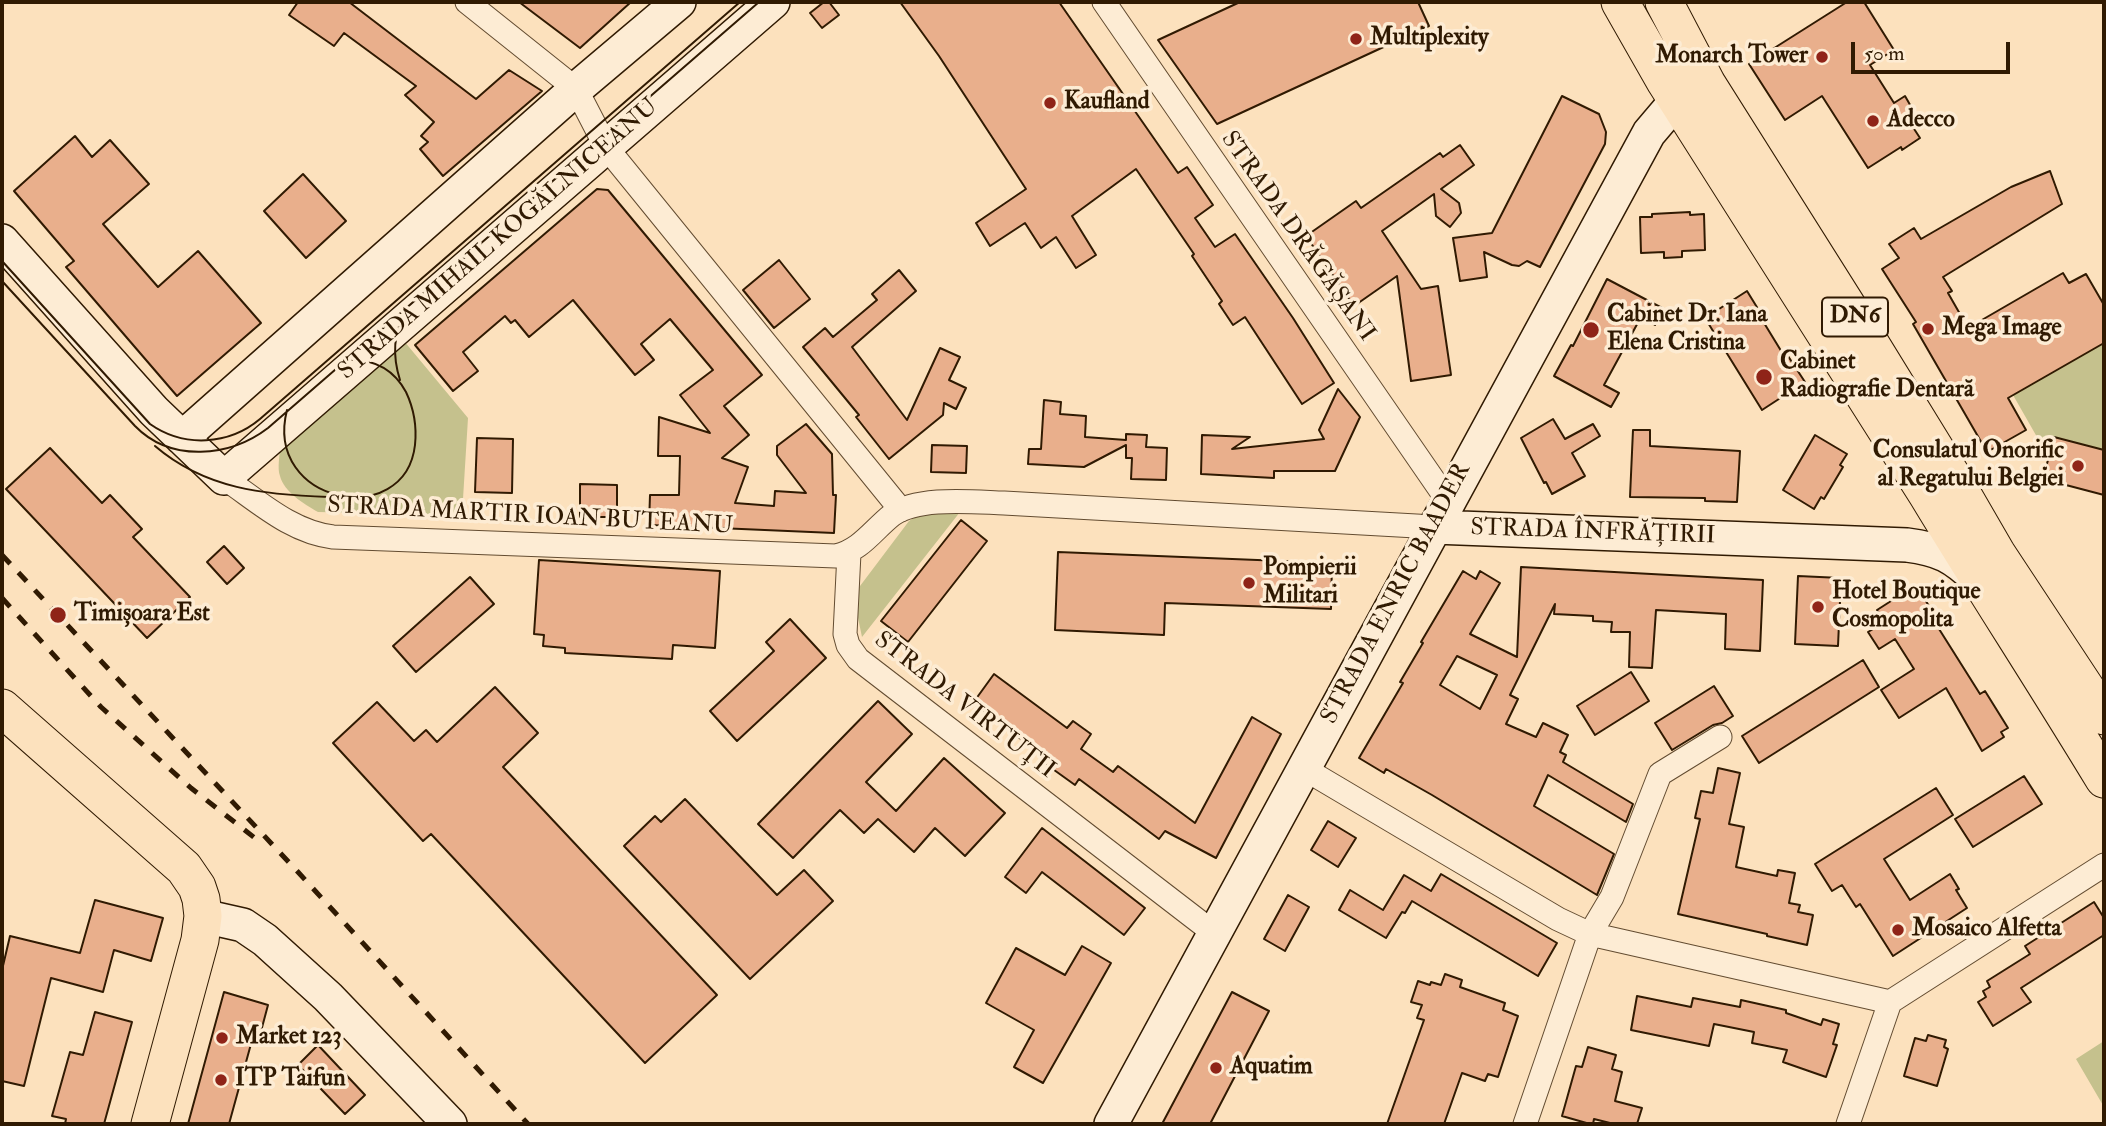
<!DOCTYPE html>
<meta charset="utf-8">
<style>
body{margin:0}
#map{position:relative;width:2106px;height:1126px;overflow:hidden;background:#fce1bd;font-family:"IM FELL Double Pica",serif}
canvas{display:block}
.frame{position:absolute;inset:0;border:4px solid #301a02;pointer-events:none}
.scale{position:absolute;left:1851px;top:42px;width:159px;height:32px;box-sizing:border-box;border:4px solid #301a02;border-top:0;padding-left:9px;font-size:21px;line-height:24px;white-space:nowrap;color:#301a02;-webkit-text-stroke:5px #fdecd4;paint-order:stroke}
</style>
<div id="map">
<canvas width="2106" height="1126"></canvas>
<div class="frame"></div>
<div class="scale">50 m</div>
</div>
<script>
const ctx = document.querySelector('canvas').getContext('2d');
ctx.lineJoin = 'round';
function paint(path, color) { ctx.fillStyle = color; ctx.fill(path, 'evenodd'); }
function strokePath(path, color, width, dash) { ctx.strokeStyle = color; ctx.lineWidth = width; ctx.lineCap = dash ? 'butt' : 'round'; ctx.setLineDash(dash || []); ctx.stroke(path); }
function drawText(font, color, halo, rows, align = 'center') {
  ctx.font = font + ' "IM FELL Double Pica",serif'; ctx.lineWidth = 7; ctx.setLineDash([]); ctx.textBaseline = 'middle'; ctx.strokeStyle = halo; ctx.fillStyle = color; for (const [text, x, y, turn = 0] of rows) {
    ctx.save(); ctx.translate(x, y); ctx.rotate((+turn || 0) * Math.PI / 180); ctx.textAlign = isNaN(turn) ? turn : align; if (halo) ctx.strokeText(text, 0, 0); ctx.fillText(text, 0, 0); ctx.restore();
  }
}
paint(new Path2D(`
 M404 341 468 418 462 515 318 512C304 504 284 492 280 476 277 468 280 455 280 446Z
 M2104 343V450L2048 436 2045 451 2013 395Z
 M960 512 862 637 857 613V590L909 521 921 513Z
 M2104 1041V1107L2076 1059Z`), '#c5c18d');
const building = new Path2D(`
 M298 2H349L476 99 509 70 542 91 443 176 420 149 428 142 421 136 434 122 405 95 416 86 344 33 334 46 289 15Z
 M519 2H631L580 48Z
 M824 2H829L839 15 822 28 810 13Z
 M900 2H1059L1178 173 1187 167 1213 205 1195 218 1215 247 1235 234 1293 318 1334 383 1302 404 1245 317 1233 325 1219 304 1222 301 1192 256 1194 254 1136 169 1072 216 1096 255 1076 268 1056 237 1041 248 1025 223 990 246 976 223 1026 189 939 56Z
 M1240 2H1418L1429 26 1217 124 1158 40Z
 M1847 2H1864L1894 50 1870 65 1894 103 1905 96 1913 110 1905 115 1920 138 1902 150 1901 147 1868 168 1822 96 1785 120 1749 64Z
 M1562 96 1599 114 1606 132 1605 144 1540 267 1527 261 1519 266 1512 265 1484 252 1487 277 1460 281 1453 238 1492 233Z
 M75 136 92 157 110 140 149 184 103 224 158 287 198 251 261 323 177 396 66 267 74 261 14 191Z
 M1460 145 1474 165 1441 189 1459 203 1461 213 1450 227 1436 216 1434 194 1382 231 1421 289 1438 286 1451 375 1411 381 1397 276 1354 306 1306 236 1356 201 1361 208 1440 153 1443 157Z
 M2050 171 2062 204 1943 277 1952 291 1948 293 1968 328 2063 273 2069 283 2086 274 2104 305V343L2008 398 2026 430 1987 452 1913 324 1916 322 1882 269 1899 258 1889 244 1914 228 1921 239 2011 187Z
 M303 174 346 221 306 258 264 211Z
 M597 189 608 190 762 375 724 406 749 435 722 458 748 467 735 503 774 506 775 491 806 493 777 455V446L806 424 832 454 833 495H836L834 533 649 525 650 495H679L680 456H658L659 417 710 433 680 395 713 370 670 319 641 344 654 360 635 375 573 300 529 337 515 320 511 323 505 316 463 352 478 371 453 391 415 345Z
 M1690 212V215L1704 214 1705 250 1682 251V257L1664 258V252L1641 253 1640 217H1652V214Z
 M779 260 810 299 774 328 743 290Z
 M899 270 916 291 852 347 907 420 940 348 960 357 949 380 966 388 956 409 944 403 943 415 889 459 856 417 859 415 803 347 825 328 833 337 877 300 872 294Z
 M1607 279 1664 309 1655 325 1641 317 1604 385 1619 393 1611 407 1554 376 1571 345 1573 346Z
 M1747 291 1763 317 1761 318 1783 354 1786 353 1805 382 1762 410 1705 318Z
 M1338 389 1360 417 1335 471H1274V478L1201 474 1202 435 1250 437 1232 449 1324 439 1319 430Z
 M1044 400 1061 402 1060 414 1086 416 1085 437 1126 440V434L1147 435 1146 447 1167 448 1166 480 1131 479 1132 458H1126V445L1084 467 1028 464 1029 449H1041Z
 M1553 419 1565 439 1593 424 1600 436 1572 453 1585 476 1552 494 1546 482 1544 483 1521 438Z
 M1633 430H1650V446L1740 451 1737 502 1705 501V498L1630 497Z
 M1815 435 1847 454 1840 465 1843 467 1824 499 1821 497 1814 509 1783 490Z
 M2054 437 2104 450V495L2043 479Z
 M477 438 513 439 512 493 475 492Z
 M932 445 967 446 966 473 931 472Z
 M50 448 102 503 110 495 142 529 133 537 190 597 147 638 6 489Z
 M580 484 617 485V517H580Z
 M961 520 987 541 908 642 881 621Z
 M224 546 244 568 227 584 207 562Z
 M1058 552 1332 563 1331 609 1165 603 1164 635 1055 630Z
 M539 560 720 571 715 648 673 645 672 659 565 653V648L543 646 544 635 534 634Z
 M1521 567 1763 580 1760 651 1725 649 1726 614 1656 610 1652 668 1629 667 1630 632H1611L1612 622 1593 621V616L1554 614 1555 604 1510 695 1518 699 1506 724 1536 737 1543 723 1568 735 1560 752 1566 755 1563 762 1633 804 1626 822 1548 775 1534 806 1614 854 1597 895 1432 795 1386 769 1384 773 1359 758 1403 683 1400 682 1423 643 1421 642 1463 571 1476 579 1480 571 1500 583 1470 634 1517 657ZM1457 656 1497 675 1480 709 1440 685Z
 M1798 576 1841 578 1838 646 1795 644Z
 M470 577 494 604 416 672 393 646Z
 M1916 585 1937 619 1934 621 1980 694 1985 691 2008 728 2001 732 2004 737 1982 751 1946 688 1899 718 1881 690 1914 669 1895 639 1879 649 1868 632 1885 622 1877 610Z
 M790 619 826 658 737 741 710 711 774 651 766 642Z
 M1863 660 1879 687 1759 763 1742 736Z
 M1631 672 1649 701 1595 735 1577 706Z
 M994 674 1067 728 1073 721 1091 734 1081 749 1113 772 1118 766 1195 823 1252 717 1281 734 1216 858 1165 831 1159 839 1079 779 1075 785 1043 762 1046 758 973 703Z
 M1714 686 1733 716 1722 723 1713 725 1672 750 1655 723Z
 M495 687 538 733 503 767 717 995 645 1063 431 834 423 841 333 743 377 702 414 741 426 730 437 742Z
 M878 701 912 734 866 782 896 811 944 758 1005 813 965 856 935 828 914 852 878 819 864 833 840 810 793 858 758 824Z
 M1718 768 1740 773 1729 824 1744 827 1736 867 1777 876 1778 870 1795 873 1789 903 1800 905 1798 912 1813 915 1807 945 1767 936V934L1678 914 1700 819 1695 818 1701 791 1713 793Z
 M2024 776 2042 804 1973 847 1955 819Z
 M1936 788 1953 815 1884 859 1910 900 1950 874 1959 889 1956 890 1967 908 1893 956 1860 904 1856 907 1842 885 1832 891 1815 864Z
 M685 799 777 895 804 870 833 901 750 979 624 846 655 816 661 822Z
 M1328 821 1356 838 1338 867 1311 850Z
 M1042 828 1145 908 1124 935 1042 872 1026 893 1005 877Z
 M1441 874 1557 943 1538 976 1412 901 1405 913 1402 912 1386 938 1339 910 1350 890 1383 910 1404 875 1431 891Z
 M1288 895 1309 907 1285 951 1264 939Z
 M95 900 163 918 151 961 114 950 103 992 51 978 24 1086 2 1081V970L10 936 80 953Z
 M2094 902 2104 918V935L2021 988 2031 1002 1993 1026 1978 1002 1986 997 1983 991 1990 987 1987 981 2030 954 2025 946Z
 M1082 946 1111 963 1043 1083 1014 1067 1034 1030 986 1003 1016 948 1065 975Z
 M1445 974 1462 980 1460 987 1505 1003 1503 1010 1518 1016 1498 1077 1488 1074 1485 1081 1462 1073 1444 1124H1387L1424 1020 1417 1018 1422 1005 1411 1002 1418 981 1430 985 1431 982 1441 985Z
 M224 992 268 1005 260 1035 254 1033 229 1124H188Z
 M1232 992 1269 1011 1210 1124H1162Z
 M1637 996 1691 1007 1693 998 1740 1007 1741 1000 1786 1010V1013L1821 1025 1823 1019 1839 1024 1833 1044 1837 1045 1826 1077 1783 1062 1787 1050 1752 1043 1754 1032 1714 1024 1709 1046 1631 1030Z
 M95 1012 132 1022 104 1124H65L66 1119 52 1116 70 1052 83 1055Z
 M1928 1035 1946 1040 1944 1047 1948 1049 1937 1086 1904 1076 1915 1038 1926 1041Z
 M318 1045 365 1095 345 1114 298 1065Z
 M1588 1047 1616 1055 1612 1069 1622 1072 1615 1101 1642 1108 1637 1124H1614L1594 1119 1593 1124H1590L1562 1116 1576 1066 1582 1067Z`);
paint(building, '#e9af8c');
strokePath(building, '#301a02', 2);
const street = new Path2D(`
 M467 2 576 89 606 147 901 510
 M1104 2 1448 501
 M224 478C258 501 291 532 333 537L836 556C861 550 873 530 892 515 918 496 973 502 1004 503L1434 527
 M849 553 845 634 848 645 858 659 1214 933
 M1303 768 1558 919 1590 934 1890 1002
 M1525 1124 1590 934 1612 897 1660 774 1720 737
 M1848 1124 1890 1002 2104 865`);
const secondary = new Path2D(`
 M2 241 154 411 224 478 773 2
 M182 438 576 89 679 2
 M1434 527 1907 545C1940 549 1954 557 1977 579
 M203 916 243 925 265 940 328 997 450 1124
 M1111 1124 1649 133 1677 100 1698 89`);
const primary = new Path2D(`
 M1620 2 1665 81 1927 494C1985 590 2046 683 2104 779
 M1664 2 1707 84 1854 317 1953 478 1997 554 2104 716
 M2 708 184 868 197 887 201 899 203 916 200 940 150 1124`);
strokePath(street, '#634c31', 25);
strokePath(secondary, '#301a02', 36);
strokePath(primary, '#301a02', 39);
strokePath(street, '#fdecd4', 23);
strokePath(secondary, '#fdecd4', 33);
strokePath(primary, '#fce1bd', 37);
strokePath(new Path2D(`
 M2 261 150 424C184 448 229 445 260 419L740 2
 M2 281 135 426C171 463 230 457 268 428L759 2
 M400 380C393 358 393 334 405 313
 M287 410C263 504 405 531 415 445 417 426 414 409 406 392 393 368 371 358 344 360
 M155 446C205 489 265 495 329 497`), '#301a02', 2);
strokePath(new Path2D(`
 M2 555 298 872 528 1124
 M2 598 101 707 191 788 260 842`), '#301a02', 5, [12, 12]);
for (const [x, y, r, color] of [
 [1356,39,7,"#8f2418"],
 [1822,57,7,"#8f2418"],
 [1050,103,7,"#8f2418"],
 [1873,121,7,"#8f2418"],
 [1928,329,7,"#8f2418"],
 [1591,330,9,"#8f2418"],
 [1764,377,9,"#8f2418"],
 [2078,466,7,"#8f2418"],
 [1249,583,7,"#8f2418"],
 [1818,607,7,"#8f2418"],
 [58,615,9,"#8f2418"],
 [1898,930,7,"#8f2418"],
 [222,1038,7,"#8f2418"],
 [1216,1068,7,"#8f2418"],
 [221,1080,7,"#8f2418"]
]) { const dot = new Path2D(); dot.arc(x, y, r, 0, 2 * Math.PI); ctx.fillStyle = color; ctx.fill(dot); strokePath(dot, '#fdecd4', 2.5); }
for (const [x, y, w] of [
 [1855,317,66]
]) { const box = new Path2D(); box.roundRect(x - w / 2, y - 19.5, w, 39, 5); ctx.fillStyle = '#fdecd4'; ctx.fill(box); strokePath(box, '#301a02', 2); }
drawText('bold 23px', '#301a02', null, [
 ["DN6",1855,317]
]);
drawText('bold 24px', '#301a02', '#fdecd4', [
 ["Multiplexity",1370,39],
 ["Monarch Tower",1808,57,"right"],
 ["Kaufland",1064,103],
 ["Adecco",1887,121],
 ["Cabinet Dr. Iana",1607,316],
 ["Elena Cristina",1607,344],
 ["Mega Image",1942,329],
 ["Cabinet",1780,363],
 ["Radiografie Dentară",1780,391],
 ["Consulatul Onorific",2064,452,"right"],
 ["al Regatului Belgiei",2064,480,"right"],
 ["Pompierii",1263,569],
 ["Militari",1263,597],
 ["Hotel Boutique",1832,593],
 ["Cosmopolita",1832,621],
 ["Timișoara Est",74,615],
 ["Mosaico Alfetta",1912,930],
 ["Market 123",236,1038],
 ["Aquatim",1230,1068],
 ["ITP Taifun",235,1080]
], 'left');
drawText('24px', '#301a02', '#fdecd4', [
 ["STRADA DRĂGĂȘANI",1297,237,55],
 ["STRADA MIHAIL KOGĂLNICEANU",499,240,-41],
 ["STRADA MARTIR IOAN BUTEANU",530,517,3],
 ["STRADA ÎNFRĂȚIRII",1593,533,2],
 ["STRADA ENRIC BAADER",1397,594,-62],
 ["STRADA VIRTUȚII",964,706,38]
]);
</script>
